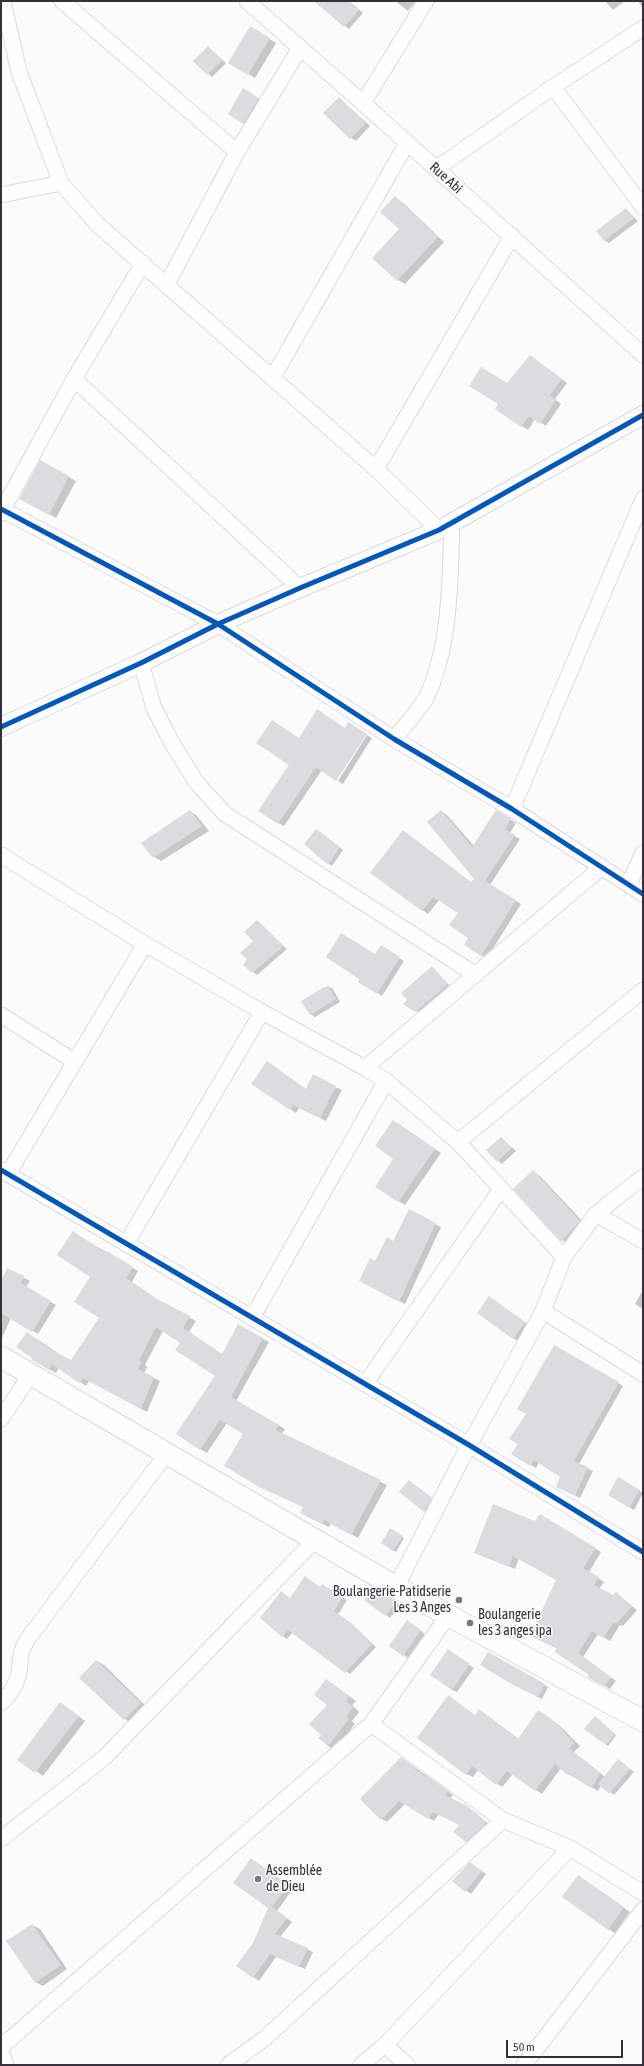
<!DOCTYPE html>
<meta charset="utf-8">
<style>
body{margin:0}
#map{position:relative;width:644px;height:2066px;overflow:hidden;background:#fbfbfb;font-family:"Asap Condensed",sans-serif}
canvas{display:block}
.frame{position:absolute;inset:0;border:2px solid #34313b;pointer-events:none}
.scale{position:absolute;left:506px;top:2040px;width:117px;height:18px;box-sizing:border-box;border:2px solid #34313b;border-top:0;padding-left:5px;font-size:12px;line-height:14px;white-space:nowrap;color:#34313b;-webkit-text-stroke:3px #fbfbfb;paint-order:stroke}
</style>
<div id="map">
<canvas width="644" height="2066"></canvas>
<div class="frame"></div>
<div class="scale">50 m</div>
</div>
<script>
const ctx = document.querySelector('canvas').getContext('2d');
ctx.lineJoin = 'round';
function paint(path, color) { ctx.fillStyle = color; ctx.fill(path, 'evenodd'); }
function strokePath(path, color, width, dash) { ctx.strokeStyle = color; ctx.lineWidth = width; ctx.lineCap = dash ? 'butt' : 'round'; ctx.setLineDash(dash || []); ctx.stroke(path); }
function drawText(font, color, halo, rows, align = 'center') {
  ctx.font = font + ' "Asap Condensed",sans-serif'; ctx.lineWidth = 3; ctx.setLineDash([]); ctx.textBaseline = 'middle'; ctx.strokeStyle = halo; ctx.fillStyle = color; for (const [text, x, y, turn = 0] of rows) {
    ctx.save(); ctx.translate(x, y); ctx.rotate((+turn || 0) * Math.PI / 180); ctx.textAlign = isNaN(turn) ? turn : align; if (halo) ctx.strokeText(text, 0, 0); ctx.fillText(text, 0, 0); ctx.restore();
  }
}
paint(new Path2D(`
 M322 1H349L363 13 349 29 319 5Z
 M395 1H416L408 11Z
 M605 1H625L613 10Z
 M638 1H643V8L642 7Z
 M250 27 276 43 255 78 230 63Z
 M208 47 226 63 212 77 195 61Z
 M244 90 263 101 249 126 229 114Z
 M339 98 370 126 356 141 351 138Z
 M395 198 402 202 444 242 405 284 398 280 400 229Z
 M626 209 638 221 609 243 604 240Z
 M530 356 567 383 555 399 561 404 546 426 535 419 528 430 496 408Z
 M40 461 76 481 56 518 27 502Z
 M272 721 322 770 284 826 278 823 290 765Z
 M367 735 372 738 343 784 338 781Z
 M190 811 197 816 209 831 161 861 154 857Z
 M441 811 447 815 474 846 496 811 516 823 510 833 520 839 490 885 521 904 487 958 481 955 469 938 460 912 440 899 428 914 372 873 472 883 476 879Z
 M320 832 343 850 332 866 315 854Z
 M257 922 287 949 257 975 245 965 254 941Z
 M381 946 404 961 382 996 359 981Z
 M432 968 451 987 421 1014 405 1004Z
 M328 986 333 989 340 1002 315 1017 310 1014 303 1001Z
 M253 1083 307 1090 335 1087 342 1090 326 1121 299 1108 296 1113Z
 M400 1125 441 1153 405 1205 376 1187 395 1159Z
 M501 1138 516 1151 502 1164 498 1161Z
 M533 1171 540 1176 586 1225 569 1244 562 1240Z
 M435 1224 441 1227 405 1304 366 1284 376 1262 394 1242Z
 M79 1236 138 1271 132 1282 161 1302 196 1321 189 1332 223 1355 239 1326 269 1342 236 1401 285 1429 282 1434 387 1485 358 1538 331 1523 329 1527 308 1517 304 1507 245 1434 227 1423 207 1453 200 1449 216 1375 181 1343 163 1331 145 1365 147 1367 144 1373 160 1381 147 1412 89 1381 86 1386 59 1368 56 1373 33 1360 34 1337 71 1362 101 1317 92 1277Z
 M8 1269 30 1281 26 1287 56 1305 38 1334 11 1318 1 1340V1283Z
 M643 1290V1309L635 1304Z
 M493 1300 529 1325 518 1341 513 1338Z
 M555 1346 623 1386 579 1464 593 1471 580 1498 562 1489 561 1477 539 1462 536 1468 513 1454 519 1444 527 1413Z
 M619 1478 643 1493 634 1510 609 1495Z
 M413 1484 436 1501 429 1514 401 1492Z
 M540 1515 601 1552 589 1572 604 1582 599 1589 613 1596 616 1593 637 1610 623 1626 620 1625 610 1641 598 1634 583 1657 616 1681 610 1689 589 1677 591 1675 558 1649 537 1639 557 1580 519 1558 515 1569 475 1552 536 1522Z
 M390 1529 404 1538 396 1552 382 1543Z
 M323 1585 347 1600 338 1615 355 1627 376 1647 350 1674 292 1633 287 1639 283 1636 262 1618 290 1599 321 1588Z
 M373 1589 401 1605 390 1618 365 1599Z
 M412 1624 425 1634 408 1658 404 1655Z
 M453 1653 474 1668 457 1692 452 1690Z
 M488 1654 548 1687 542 1699 518 1687Z
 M97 1661 104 1665 147 1707 132 1724 125 1719 81 1678Z
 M327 1680 356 1701 352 1705 359 1712 352 1721 355 1724 335 1750 328 1746 322 1735 328 1704Z
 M61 1703 85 1721 43 1776 19 1759Z
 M485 1714 519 1739 545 1715 560 1726 580 1746 574 1752 605 1777 619 1760 634 1772 614 1795 601 1785 598 1791 568 1774 561 1768 542 1794 513 1774 502 1787 478 1770 473 1777 466 1774 475 1716Z
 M597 1719 616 1735 608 1746 606 1745Z
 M402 1758 453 1795 450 1799 473 1811 491 1826 472 1845 466 1841 460 1825 439 1814 434 1821 405 1804 387 1822 382 1819Z
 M256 1863 293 1889 277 1911 292 1922 280 1937 313 1952 305 1969 276 1957 259 1981 238 1966 254 1944 269 1908Z
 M475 1866 486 1874 471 1894 453 1881Z
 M578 1876 630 1912 615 1933 608 1929Z
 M32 1925 40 1929 67 1969 43 1986 35 1982Z`), '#0003');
paint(new Path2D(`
 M314 1H349L359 10 344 27Z
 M250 26 270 38 248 75 228 63Z
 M208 46 222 60 207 75 193 61Z
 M243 88 259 98 243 124 228 114Z
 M339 97 366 123 350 139 323 113Z
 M395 196 438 237 397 281 372 258 399 229 380 212Z
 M626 208 634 218 604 241 596 231Z
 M530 355 562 379 550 395 556 400 540 424 529 416 521 427 495 409 498 404 469 386 481 367 507 383Z
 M40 460 69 476 49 515 19 499Z
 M317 709 345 728 348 722 367 734 336 781 316 767 278 824 258 811 289 765 256 743 272 720 299 738Z
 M190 810 202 826 153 858 141 843Z
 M441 810 472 847 496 810 511 819 505 829 515 835 485 881 516 900 481 956 464 945 468 938 449 925 458 913 433 897 422 911 370 873 403 830 471 882 474 879 427 822Z
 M316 829 340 847 328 865 304 844Z
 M257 920 284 946 252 973 243 965 247 959 240 953 253 941 244 932Z
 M341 933 375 954 381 945 400 957 377 994 358 982 359 979 326 957Z
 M432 966 448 984 415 1012 403 1004 407 1000 401 993Z
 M324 987H329L336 999 310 1015 301 1001Z
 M267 1061 306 1089 313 1074 336 1086 320 1118 293 1105 290 1110 251 1084Z
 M393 1120 435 1149 398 1202 375 1187 393 1159 375 1146Z
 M501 1137 512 1148 497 1162 486 1150Z
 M533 1170 580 1221 561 1241 513 1189Z
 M409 1209 436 1223 399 1302 359 1281 370 1258 375 1261 387 1237 393 1241Z
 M73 1231 105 1253 107 1251 133 1267 126 1278 157 1299 190 1316 183 1328 222 1354 238 1324 263 1338 231 1397 279 1425 276 1430 381 1480 351 1535 324 1520 322 1524 300 1513 303 1507 259 1487 224 1466 243 1434 220 1420 200 1450 176 1434 215 1376 175 1350 180 1343 156 1327 139 1361 142 1362 138 1369 154 1377 141 1409 83 1378 79 1383 52 1364 49 1370 32 1360V1358L16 1347 27 1332 48 1348 71 1360 99 1318 74 1302 90 1277 57 1255Z
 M7 1268 24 1276 21 1283 51 1301 32 1332 1 1313V1281Z
 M489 1296 525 1322 513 1339 477 1313Z
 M554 1345 619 1382 574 1461 588 1467 575 1496 556 1487 560 1477 534 1460 530 1466 511 1454 518 1444 509 1439 526 1414 517 1409Z
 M618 1477 640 1490 629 1508 608 1495Z
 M409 1480 432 1498 424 1512 399 1492Z
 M493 1504 535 1521 540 1514 596 1548 583 1568 599 1577 594 1585 613 1595 616 1592 632 1606 616 1624 614 1622 603 1638 592 1631 578 1653 611 1677 604 1686 587 1677 589 1675 555 1652 557 1648 530 1636 556 1580 513 1556 509 1567 474 1553Z
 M390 1528 403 1536 393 1551 381 1543Z
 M305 1576 320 1587 322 1584 343 1597 334 1611 351 1623 372 1644 345 1673 288 1630 282 1637 260 1618 281 1591 290 1598Z
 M373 1587 397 1601 385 1616 364 1600Z
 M407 1620 421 1630 403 1656 389 1646Z
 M448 1649 470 1664 452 1690 430 1675Z
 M488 1652 545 1684 538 1697 513 1685 480 1665Z
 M96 1660 141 1703 124 1720 79 1678Z
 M326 1679 349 1696 346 1701 353 1707 346 1717 349 1719 328 1746 318 1738 321 1735 309 1724 327 1705 314 1695Z
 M448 1695 475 1715 479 1709 518 1739 538 1710 554 1721 574 1743 569 1748 600 1774 591 1788 568 1773 567 1775 555 1764 535 1791 507 1771 496 1785 472 1766 466 1775 417 1738Z
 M60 1702 79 1716 35 1773 17 1760Z
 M595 1716 615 1734 606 1745 584 1729Z
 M401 1757 425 1777 426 1775 448 1791 445 1795 467 1806 486 1822 482 1827 466 1842 453 1832 459 1825 433 1812 428 1819 399 1801 381 1820 360 1799Z
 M618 1759 630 1769 609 1794 598 1784Z
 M251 1858 288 1885 272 1907 287 1918 275 1934 308 1948 299 1967 270 1954 253 1978 236 1966 253 1943 268 1908 233 1883Z
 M470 1862 482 1871 465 1892 452 1881Z
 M578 1875 624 1907 608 1930 562 1897Z
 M32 1924 61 1965 35 1983 6 1941Z`), '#dcdbe0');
const minor = new Path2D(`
 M3 1 19 72 61 183
 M62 1 237 152
 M247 1 363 103 643 355
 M553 87 643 207
 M363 103 426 1
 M436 169 553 87 643 28
 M1 195 61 183 97 224 376 469 439 530
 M167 284 237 152 300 48
 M273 377 407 143
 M74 379 300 588
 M376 469 512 236
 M1 509 218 624 394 739 512 809 643 894
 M1 513 74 379 143 263
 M141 663 154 708 172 743 196 782 225 814 476 975
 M394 739C404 726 418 712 426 698 451 647 450 578 452 522
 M512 809 643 499
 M1 855 145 944 262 1012 365 1068 386 1081 458 1142 564 1257
 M629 884 643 853
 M1 1015 74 1061
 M365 1068 602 867
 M458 1142 643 990
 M1 1170 469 1445 643 1552
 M8 1174 145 944
 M596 1214 643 1241
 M126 1244 262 1012
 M543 1311 643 1374
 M252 1318 386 1081
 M365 1384 501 1189
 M1 1419 31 1374
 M396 1587 469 1445 543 1311 564 1257 596 1214 643 1177
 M1 1703C9 1695 15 1688 18 1677 22 1662 17 1657 27 1640L167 1453
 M371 1724 503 1820 570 1848 643 1893
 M1 1839 104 1758 315 1540
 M385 2045 407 2065
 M1 2047 371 1724 448 1616
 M1 2051 6 2065
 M228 2065 264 2039 503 1820
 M361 2065 385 2045 570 1848
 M524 2065 643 1910`);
const tertiary = new Path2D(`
 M1 727 141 663 218 624 300 588 439 530 643 415`);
const secondary = new Path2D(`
 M1 1357 396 1587 643 1721`);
strokePath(minor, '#dbd9df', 17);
strokePath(tertiary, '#dbd9df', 20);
strokePath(secondary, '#dbd9df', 23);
strokePath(minor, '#fefefe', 15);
strokePath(tertiary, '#fefefe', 18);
strokePath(secondary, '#fefefe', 21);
strokePath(new Path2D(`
 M1 509 218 624 394 739 512 809 643 894
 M1 727 141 663 218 624 300 588 439 530 643 415
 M1 1170 469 1445 643 1552`), '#0057b8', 5);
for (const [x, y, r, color] of [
 [459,1600,4,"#7a787e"],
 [470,1623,4,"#7a787e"],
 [258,1879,4,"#7a787e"]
]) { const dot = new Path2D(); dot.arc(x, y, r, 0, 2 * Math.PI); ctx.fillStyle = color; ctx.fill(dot); strokePath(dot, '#fbfbfb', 1.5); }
drawText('14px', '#34313b', '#fbfbfb', [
 ["Rue Abi",446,178,42]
]);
drawText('14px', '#34313b', '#fbfbfb', [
 ["Boulangerie-Patidserie",451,1592,"right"],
 ["Les 3 Anges",451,1608,"right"],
 ["Boulangerie",478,1615],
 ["les 3 anges ipa",478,1631],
 ["Assemblée",266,1871],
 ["de Dieu",266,1887]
], 'left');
</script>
